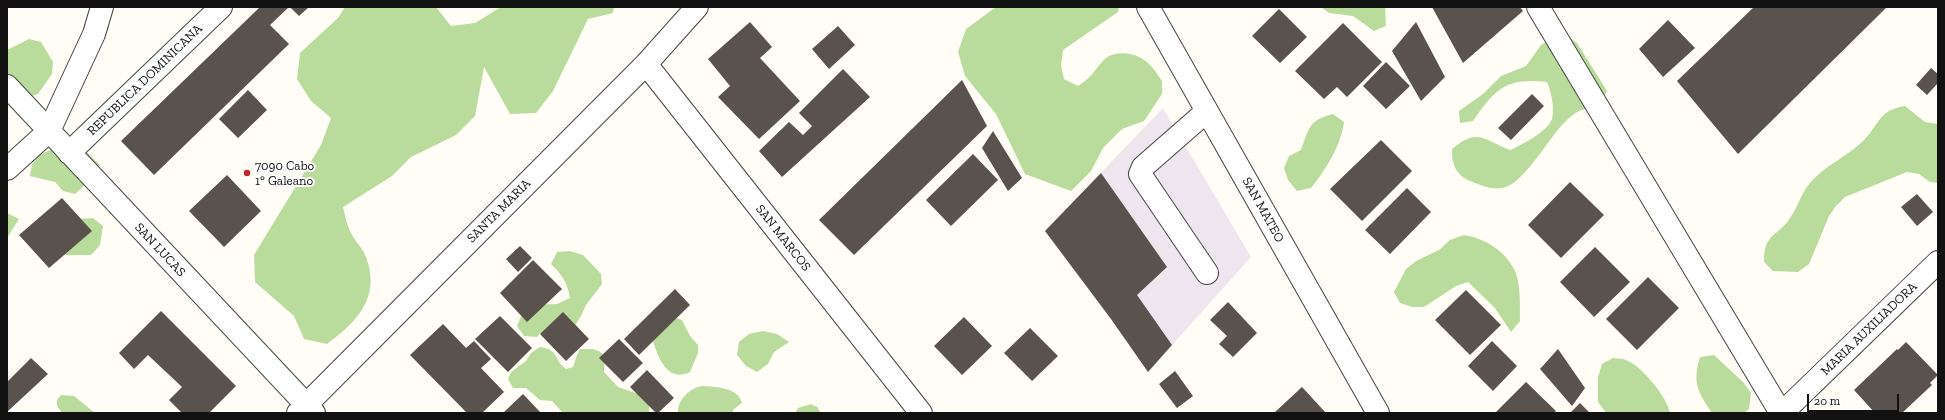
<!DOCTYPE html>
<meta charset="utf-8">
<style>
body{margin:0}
#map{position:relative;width:1945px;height:420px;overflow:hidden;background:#fffdf5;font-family:"Zilla Slab",serif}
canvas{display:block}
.frame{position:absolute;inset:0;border:8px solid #111;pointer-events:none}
.scale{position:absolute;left:1807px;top:394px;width:92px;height:18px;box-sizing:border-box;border:2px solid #111;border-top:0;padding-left:5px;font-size:12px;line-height:14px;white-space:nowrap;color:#111;-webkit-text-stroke:3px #fff;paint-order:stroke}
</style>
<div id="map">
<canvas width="1945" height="420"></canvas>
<div class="frame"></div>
<div class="scale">20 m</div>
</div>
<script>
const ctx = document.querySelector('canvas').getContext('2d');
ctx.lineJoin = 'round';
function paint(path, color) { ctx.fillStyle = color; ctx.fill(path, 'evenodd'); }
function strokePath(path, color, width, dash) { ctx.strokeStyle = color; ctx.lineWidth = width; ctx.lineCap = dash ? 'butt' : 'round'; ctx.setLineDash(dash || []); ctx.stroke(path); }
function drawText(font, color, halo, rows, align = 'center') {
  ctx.font = font + ' "Zilla Slab",serif'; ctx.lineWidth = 4; ctx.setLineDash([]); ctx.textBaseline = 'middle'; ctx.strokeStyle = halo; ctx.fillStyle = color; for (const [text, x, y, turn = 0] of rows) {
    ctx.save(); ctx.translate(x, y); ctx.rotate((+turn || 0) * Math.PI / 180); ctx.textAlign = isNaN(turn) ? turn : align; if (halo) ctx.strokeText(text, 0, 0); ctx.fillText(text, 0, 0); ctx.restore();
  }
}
paint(new Path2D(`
 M1163 108 1251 257 1148 372 1111 319 1045 231Z`), '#eee6ef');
paint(new Path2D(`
 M345 7H436L451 26 475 23 501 7H614L613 13 588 19 553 91 536 113 510 114 484 67 475 116 456 135 411 157 392 176 343 207C345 215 347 226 351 233 355 242 363 248 366 257 381 297 357 322 327 344L304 339 294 316 255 282 254 255 321 145 331 118 311 101 297 79 300 53 338 18Z
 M996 7H1119L1118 12 1063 50 1061 66 1064 79 1078 86C1093 77 1095 68 1106 58 1116 50 1135 53 1144 60 1152 65 1157 74 1162 81V94L1144 121 1122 129 1103 148 1091 171 1071 191 1025 174 996 114 965 76 958 52 966 29Z
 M1321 7H1385L1386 26 1374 31 1353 16 1329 13Z
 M1567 36 1577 43 1607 91C1605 94 1604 99 1601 102 1596 108 1587 108 1579 111 1575 113 1570 117 1567 120 1550 135 1524 185 1502 188 1491 190 1480 185 1470 181 1455 174 1452 164 1452 149 1478 127 1484 140 1510 150 1522 145 1548 131 1552 119 1555 108 1551 91 1547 82 1506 77 1495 89 1473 121L1460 123 1459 111 1483 94 1501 76 1526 66 1541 45 1552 37Z
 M29 39 41 42 53 62 52 74 38 94 14 101 7 99V50Z
 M1905 106 1925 122 1938 124V183L1930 182 1919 174 1907 172 1845 197 1836 206 1829 216 1809 264 1798 272 1773 271 1764 262C1764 232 1777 238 1790 218 1798 207 1801 193 1810 183 1824 166 1850 155 1865 139 1880 123 1879 110 1905 106Z
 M1333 114 1344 122C1341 145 1326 170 1311 188L1297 191 1288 180 1284 168 1289 156 1301 150C1309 128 1309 120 1333 114Z
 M65 144H78L100 165 94 177 75 194 63 191 55 182 30 176 32 164 41 154Z
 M7 213 19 219 7 238Z
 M93 218 103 226 100 245 91 255H66L61 231 67 220Z
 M1464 235C1484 238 1504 250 1514 269 1521 282 1520 307 1520 321L1511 332 1495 308 1468 282 1456 286 1424 307H1412L1400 303 1394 292 1406 269 1416 261 1439 250 1450 240Z
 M570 251 583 255 601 274 602 284 586 305 581 316 574 327 553 334 540 333 537 337 524 336 517 326 522 314 531 305 557 304 570 298C568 283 562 275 551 264L557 252Z
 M671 316 682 320 690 336 698 345V353L690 372C667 383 658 357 653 341Z
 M763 331 777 334 789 342 774 352 768 364 757 372 746 366 737 355 739 342 749 334Z
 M540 347C559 349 554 361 566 369L573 367 577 355 580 349H593L599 351 605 356 604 372 618 387 644 396 649 400V413H563L552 401 540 400 526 388H513L508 379 511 372 526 361 531 353Z
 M1714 355 1743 382 1751 393 1749 409 1744 413H1712C1698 392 1692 383 1700 357Z
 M1613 358C1617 359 1623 358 1626 360 1642 366 1667 397 1670 413H1606L1598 402V377L1602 364Z
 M702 386C716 387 738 387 742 403L734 409 732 413H678C677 400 690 388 702 386Z
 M61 395 74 396 95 413H62L57 406V400Z
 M811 404 817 407 821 413H795L798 408Z`), '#b9dc9c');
paint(new Path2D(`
 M260 7H289L270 25 289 44 154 175 121 141Z
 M290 7H309L299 16Z
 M1432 7H1520L1523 11 1463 63Z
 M1754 7H1887L1738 154 1677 81Z
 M1279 9 1307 37 1280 63 1252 36Z
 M1668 20 1695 48 1663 77 1639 49Z
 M750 22 772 47 760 58 800 101 759 139 718 97 730 86 708 59Z
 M1416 22 1445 77 1421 101 1392 51Z
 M1343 23 1382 62 1347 97 1337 87 1324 99 1295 71Z
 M838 26 855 45 829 69 812 49Z
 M1386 62 1410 86 1386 109 1363 86Z
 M1931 68 1938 74V83L1927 95 1916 85Z
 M843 69 870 97 782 177 759 151 789 122 803 135 812 126 799 113Z
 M962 80 987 126 854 255 819 220Z
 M248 90 267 110 238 138 219 119Z
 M1532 94 1544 106 1511 140 1498 128Z
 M993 131 1022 178 1008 191 982 148Z
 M1381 140 1412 171 1362 221 1330 189Z
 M973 154 998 180 951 226 926 200Z
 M1101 173 1167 267 1137 295 1172 345 1148 372 1111 319 1045 231Z
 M227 175 261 211 224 247 189 211Z
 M1570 182 1604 215 1561 258 1528 225Z
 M1407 188 1431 212 1390 254 1365 230Z
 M1917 194 1933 212 1917 226 1901 207Z
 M62 198 92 231 49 268 19 235Z
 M520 246 532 258 518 272 506 259Z
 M1595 247 1630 282 1594 317 1560 282Z
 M533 260 562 289 527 322 500 293Z
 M1648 277 1679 308 1637 350 1606 319Z
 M675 289 690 305 639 355 624 339Z
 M1466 290 1501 325 1470 355 1435 320Z
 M1228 302 1257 333 1233 357 1219 344 1227 336 1210 320Z
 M161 311 236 386 209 413H182L169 400 182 387 148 355 134 369 119 353Z
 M563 312 589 339 566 361 540 334Z
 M500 316 532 348 508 372 475 339Z
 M964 317 992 346 962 375 934 346Z
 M443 324 466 348 474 341 491 359 481 368 504 392 482 413H467L410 355Z
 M1030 328 1058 356 1032 381 1004 353Z
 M619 339 643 363 623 382 599 358Z
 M1492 341 1517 366 1493 391 1468 366Z
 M1906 342 1938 375 1930 383 1932 385 1902 413H1875L1854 390 1897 349 1898 350Z
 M1558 349 1585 388 1572 406 1540 369Z
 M31 358 48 374 7 412V382Z
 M647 370 674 398 658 413H656L630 387Z
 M1175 371 1193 396 1177 408 1159 384Z
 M1526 382 1556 411 1554 413H1495Z
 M1302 387 1326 413H1274Z
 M523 394 541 413H503Z
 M1580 403 1590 413H1570Z`), '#5a524d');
const minor = new Path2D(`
 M1148 7 1378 413
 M1538 7 1781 413
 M646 64 921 413
 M7 86 314 413
 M1207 111 1143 167 1140 174 1207 273
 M69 153 221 7
 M7 169 49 131 94 34 102 7
 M298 413 646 64 697 7
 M1782 413 1938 262`);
strokePath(minor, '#444', 24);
strokePath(minor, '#fff', 22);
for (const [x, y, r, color] of [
 [247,173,4,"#c4262e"]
]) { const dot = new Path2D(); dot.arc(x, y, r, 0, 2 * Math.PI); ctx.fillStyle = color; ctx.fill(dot); strokePath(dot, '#fff', 1.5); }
drawText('13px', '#111', '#fff', [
 ["REPUBLICA DOMINICANA",145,80,-44],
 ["SAN MATEO",1263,210,61],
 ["SANTA MARIA",499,211,-45],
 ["SAN MARCOS",783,238,52],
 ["SAN LUCAS",160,250,47],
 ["MARIA AUXILIADORA",1869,329,-44]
]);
drawText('13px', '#111', '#fff', [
 ["7090 Cabo",255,166],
 ["1º Galeano",255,181]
], 'left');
</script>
